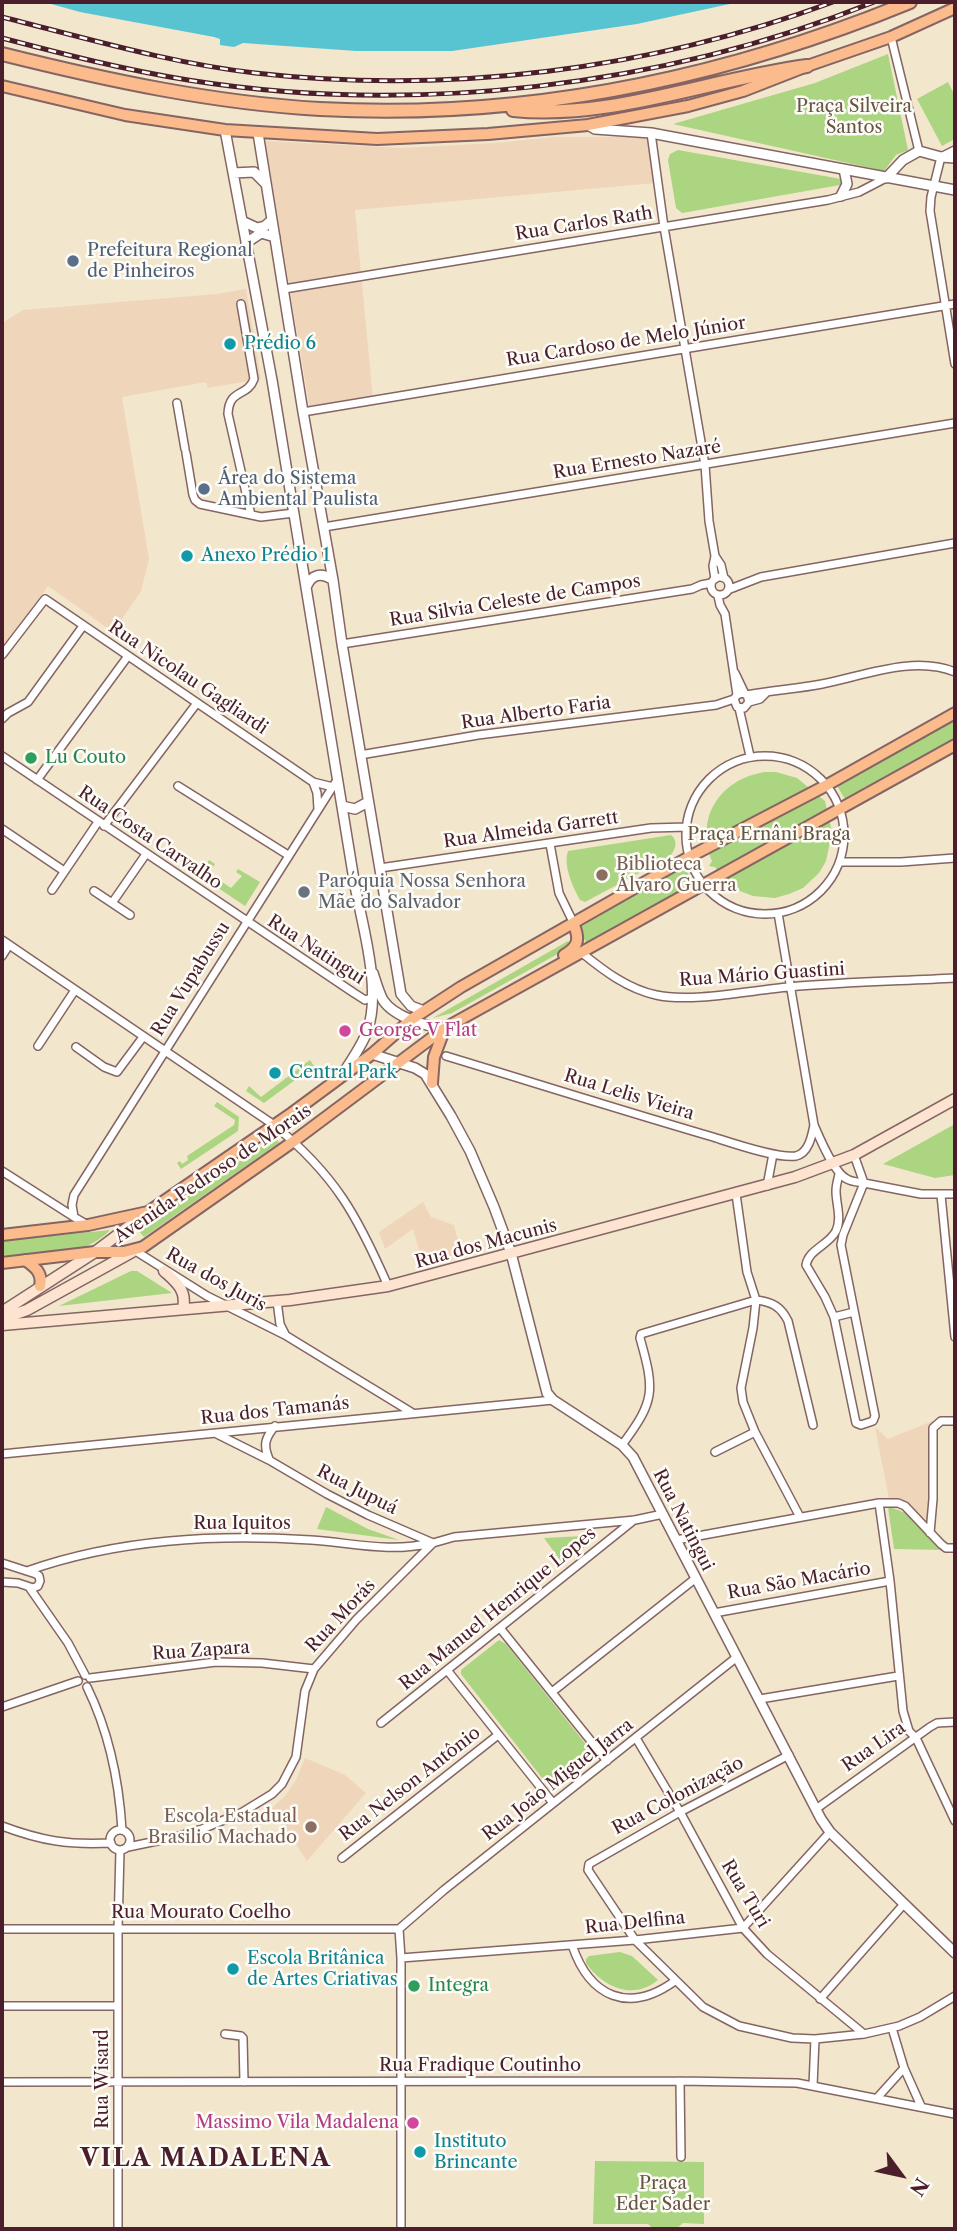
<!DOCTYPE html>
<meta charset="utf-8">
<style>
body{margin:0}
#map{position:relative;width:957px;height:2231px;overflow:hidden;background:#f2e6cd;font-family:"Libre Caslon Text",serif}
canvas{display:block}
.frame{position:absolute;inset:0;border:4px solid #4a1f2b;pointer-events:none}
.north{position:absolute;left:866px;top:2140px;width:70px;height:70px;-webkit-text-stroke:5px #fdfcf7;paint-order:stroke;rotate:123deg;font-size:19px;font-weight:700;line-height:28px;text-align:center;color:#4a1f2b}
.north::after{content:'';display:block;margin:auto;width:24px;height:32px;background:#4a1f2b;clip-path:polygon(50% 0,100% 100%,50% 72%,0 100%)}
</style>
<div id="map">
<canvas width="957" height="2231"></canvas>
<div class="frame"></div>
<div class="north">N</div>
</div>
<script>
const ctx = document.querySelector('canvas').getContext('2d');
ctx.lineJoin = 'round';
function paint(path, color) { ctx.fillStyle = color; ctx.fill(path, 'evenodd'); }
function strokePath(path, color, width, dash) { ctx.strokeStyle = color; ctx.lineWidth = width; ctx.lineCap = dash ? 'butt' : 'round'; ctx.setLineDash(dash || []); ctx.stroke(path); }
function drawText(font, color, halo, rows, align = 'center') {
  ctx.font = font + ' "Libre Caslon Text",serif'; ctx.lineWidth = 5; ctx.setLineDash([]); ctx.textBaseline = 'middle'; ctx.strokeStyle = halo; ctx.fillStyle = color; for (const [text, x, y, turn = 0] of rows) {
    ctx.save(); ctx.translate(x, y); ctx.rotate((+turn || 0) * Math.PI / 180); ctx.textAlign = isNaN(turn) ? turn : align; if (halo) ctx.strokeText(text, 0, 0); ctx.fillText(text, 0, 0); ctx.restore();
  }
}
paint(new Path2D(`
 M555 137H649L656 183 355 210 373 399 310 410 265 141 401 148 495 143Z
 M246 289 261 379 208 388 206 382 122 397 149 559 141 591 113 632 48 586 2 649V323L23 310 217 294Z
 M423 1202 431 1217 454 1225 461 1253 423 1264 413 1229 385 1249 379 1232Z
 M935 1420 930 1520 928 1525 908 1506 889 1499 875 1427 888 1439Z
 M305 1758 345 1775 366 1793 307 1861 272 1808 285 1796 296 1780Z`), '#efd6bb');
paint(new Path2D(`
 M888 54 908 150 896 155 884 171 673 124 815 83Z
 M948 82 955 96V139L942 146 917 99Z
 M678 150 841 179 842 183 840 185 682 213 676 208 668 160 670 154Z
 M955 718V740L846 801 836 784Z
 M765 772H776L797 778 825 801 832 832 826 861 819 873 803 888 789 894 775 898 753 896 740 891 728 883 715 867 709 866 712 861C695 817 720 779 765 772Z
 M671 835C679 841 675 851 669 857L585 902 580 900C573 887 563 866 568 851Z
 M209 860 215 864 209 873 231 888 242 876 236 872 238 869 260 882 245 906 199 875Z
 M684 866 695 884 587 945 579 928Z
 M568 941 570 943V947L452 1013 433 1018Z
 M310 1060 314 1066 264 1103 246 1091 249 1086 261 1097Z
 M217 1102 239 1117 238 1131 181 1169 177 1163 180 1161 182 1164 188 1160 187 1156 234 1125 235 1120 214 1106Z
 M955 1124V1175L935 1178 883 1164Z
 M273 1139H277L279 1143 144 1237 138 1230Z
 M110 1230C84 1258 38 1254 2 1258V1241Z
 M131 1271H137L172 1293 59 1306Z
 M326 1507 368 1529 399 1540 317 1529Z
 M888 1507C921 1514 919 1536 944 1550L894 1549Z
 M585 1536 589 1539 590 1543 563 1564 544 1538Z
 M499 1640 506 1644 592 1752V1759L556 1788 549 1787 461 1674V1670Z
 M620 1952 632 1956 658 1980C632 2001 603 1987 586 1963V1959L589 1956Z
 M595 2161 704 2162V2224L683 2223 676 2229H654L648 2224H593Z`), '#abd580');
paint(new Path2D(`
 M44 2H739L637 24 452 51H356L243 43 234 47 220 45V39L214 37 80 12Z`), '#58c4d2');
const minor = new Path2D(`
 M891 37 919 151
 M651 133 664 227 705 465 709 521 715 556 713 566 715 579
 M955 150 941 157 931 197 930 211 955 364
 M284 289 828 200 859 192 886 178
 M241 304 254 379C247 398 229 388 228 414L251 515
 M177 403 185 449
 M303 412 955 304
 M186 453 193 495 195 500 200 504 261 517 294 513
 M324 527 955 423
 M715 556 721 565 724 578
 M711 586a9 9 0 1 1 18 0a9 9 0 1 1-18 0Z
 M730 589 761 577 955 543
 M718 596 720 605 725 614 737 695
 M342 644 692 589 701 585 711 583
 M2 655 45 599 313 782 333 787
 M735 673 745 694
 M747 695C771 690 797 689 822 684 863 676 914 655 955 672
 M749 702 747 695 742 693 737 695 734 699 737 707 744 708 749 702 760 699 766 693
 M739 708 750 756
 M2 719 8 713 28 702 83 626
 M360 755 478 735 716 705 734 699
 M686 835a79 79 0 1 1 158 0a79 79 0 1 1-158 0Z
 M2 756 354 993 365 1000 371 998
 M37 780 128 656
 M313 782 317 793 318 809
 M178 786 288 855
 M104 826 197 703
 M2 829 64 871
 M550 844 559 893 574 924
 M840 862H901L955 858
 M380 868 651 828 687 827
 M52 890 98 822
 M94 891 130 915
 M112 903 146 854
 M778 913 814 1125C820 1139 834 1173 847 1179 852 1182 858 1182 864 1183L854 1155
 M2 940 274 1125C335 1175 357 1215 388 1286
 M582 953C604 971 628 989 656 995 691 1003 752 990 789 987 844 982 900 981 955 978
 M2 956 9 945
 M38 1046 75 990
 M76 1047 104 1067 117 1072 143 1037
 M446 1056C535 1083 624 1111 713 1137 732 1143 778 1159 796 1156 809 1153 812 1135 814 1125
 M2 1171 74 1217
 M839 1174C838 1179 836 1185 836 1191 836 1204 842 1218 836 1231 829 1245 809 1249 806 1265L825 1297 834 1317 856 1423 861 1425 873 1421 875 1416 841 1245 843 1235 864 1183 921 1194H955
 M767 1186 773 1154
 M736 1194 747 1272 756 1300 753 1328 741 1388 743 1402 755 1432 800 1517
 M941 1195 955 1337
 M86 1224 74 1217 72 1205 74 1195 337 780
 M134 1250 207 1296 285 1335 411 1412
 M277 1301 280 1324 285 1334
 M834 1317 854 1312
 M217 1434 269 1460 327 1494 368 1515 433 1543
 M622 1445C655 1401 655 1391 640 1338L641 1334 756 1300C773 1302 781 1307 788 1321L813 1425
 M715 1452 755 1432
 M2 1454 553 1400
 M269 1459C263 1445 265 1438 275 1426
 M879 1503 890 1581 903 1711 909 1731 916 1738 955 1821
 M930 1533 933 1499V1428L941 1421H955
 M676 1540 879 1503H898L905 1506 941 1544 946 1548H955
 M2 1563 36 1574 39 1576 40 1581 38 1586 33 1588 18 1583 2 1582
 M27 1571C118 1539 215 1534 311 1540 355 1543 387 1553 432 1543
 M29 1587 68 1643 85 1675
 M714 1613 890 1581
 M500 1628 607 1761
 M447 1670 553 1803
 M90 1678 216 1662 262 1663 314 1669
 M87 1687C109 1732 119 1780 122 1830
 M552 1692 696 1578
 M760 1699 898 1676
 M2 1707 78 1681
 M381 1723 634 1520
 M636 1738 680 1812 743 1928 767 1954 864 2034
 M789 1755 680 1812 589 1864 588 1870 635 1940 703 2007 739 2026 792 2038 815 2039 864 2034 899 2026 920 2017 955 1996
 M816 1809 930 1727 937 1723 955 1722
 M2 1826C42 1841 68 1845 111 1843
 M110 1840a10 10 0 1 1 20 0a10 10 0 1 1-20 0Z
 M128 1847 176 1837 202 1829 241 1813 272 1794 282 1784 296 1757 305 1691 314 1669 356 1620 433 1543 454 1537 635 1520 663 1514
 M342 1858 498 1735
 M2 1929H399
 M399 1929 444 1890 737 1657
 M399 1929 401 1958V2229
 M572 1945C590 1998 629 2014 675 1981
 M401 1958 635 1940 743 1928 830 1832
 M820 1999 904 1904
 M2 2006H118
 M892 2028 904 2068 921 2106
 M225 2034 241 2036 243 2038 244 2082
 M680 2081 681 2157
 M2 2082 680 2081 797 2083 955 2114
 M813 2086 815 2039
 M877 2098 904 2068
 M118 2229V1929L120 1850`);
const tertiary = new Path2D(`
 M588 125 595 129 651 133 955 190
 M225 130 272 380 355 886C363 928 382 991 367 1032 361 1047 351 1061 342 1075
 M258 133 303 412 333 580 342 644 401 994 411 1006 424 1011
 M233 173 254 172 265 183
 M886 178 903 160 919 151 941 157 955 158
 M841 196 847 184 844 169
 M242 221 257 228 265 226 272 220
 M246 243 261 233 275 237
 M306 588C311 574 321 572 333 580
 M342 806 355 809 368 802
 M373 973C376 982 379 993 383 1000 394 1017 427 1027 445 1028
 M372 1054 415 1068 425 1074 451 1116 470 1151 494 1207 511 1253 547 1393 553 1400 622 1445 633 1457 821 1819 830 1832 955 1953`);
const secondary = new Path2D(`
 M164 1271C176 1282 187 1290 183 1308
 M2 1312 95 1252 148 1212
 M2 1319 27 1310 132 1252
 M2 1325 290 1300 388 1286 795 1177 854 1155 955 1099`);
const trunk = new Path2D(`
 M2 86 125 115 225 130 377 139 488 134 588 125 688 106 743 91 807 66 891 37 955 8
 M564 955C578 947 580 940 574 925
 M432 1083 434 1057 445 1028
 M2 1235 88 1225 148 1212 292 1113 372 1054 412 1019 461 987 689 857 827 785 955 713
 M25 1260C35 1267 43 1273 40 1286
 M2 1263 95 1252H124L143 1247 294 1141 445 1028 955 745`);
const motorway = new Path2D(`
 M2 54C106 80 213 103 320 109 523 120 722 79 910 2
 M513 110C612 120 709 79 807 66`);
strokePath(minor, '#856564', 10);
strokePath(tertiary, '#856564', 12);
strokePath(secondary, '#856564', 13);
strokePath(trunk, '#856564', 14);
strokePath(motorway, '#856564', 16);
strokePath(minor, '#fff', 7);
strokePath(tertiary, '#fff', 9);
strokePath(secondary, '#fde4d1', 10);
strokePath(trunk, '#fbbb8c', 10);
strokePath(motorway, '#fbbb8c', 12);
const rail = new Path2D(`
 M2 17C86 38 169 63 255 73 449 95 649 70 833 2
 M2 38C63 54 125 70 188 80 413 116 663 87 874 2`);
strokePath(rail, '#4a1f2b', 5);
strokePath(rail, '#fdfcf7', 2.5, [8]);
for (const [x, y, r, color] of [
 [73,261,7,"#5c6f8a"],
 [230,344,7,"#0f9aa8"],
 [204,489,7,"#5c6f8a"],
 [187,556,7,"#0f9aa8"],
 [31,758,7,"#2e9e5b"],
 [602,875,7,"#8d6e63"],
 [304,892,7,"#6b7280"],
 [345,1031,7,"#d1479c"],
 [275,1073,7,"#0f9aa8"],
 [311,1827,7,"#8d6e63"],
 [233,1969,7,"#0f9aa8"],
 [414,1986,7,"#2e9e5b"],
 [413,2123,7,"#d1479c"],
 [420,2152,7,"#0f9aa8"]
]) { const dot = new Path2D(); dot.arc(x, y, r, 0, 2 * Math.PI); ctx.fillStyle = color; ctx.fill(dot); strokePath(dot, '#fdfcf7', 2.5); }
drawText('18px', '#675644', '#fdfcf7', [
 ["Praça Silveira",854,107],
 ["Santos",854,128],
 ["Praça Ernâni Braga",769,835],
 ["Praça",663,2184],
 ["Eder Sader",663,2205]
]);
drawText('18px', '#4a1f2b', '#fdfcf7', [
 ["Rua Carlos Rath",584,224,-9],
 ["Rua Cardoso de Melo Júnior",626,342,-9],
 ["Rua Ernesto Nazaré",637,460,-9],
 ["Rua Silvia Celeste de Campos",515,601,-9],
 ["Rua Nicolau Gagliardi",188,678,34],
 ["Rua Alberto Faria",536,713,-8],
 ["Rua Almeida Garrett",531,830,-8],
 ["Rua Costa Carvalho",150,838,34],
 ["Rua Natingui",316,950,33],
 ["Rua Mário Guastini",762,975,-4],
 ["Rua Vupabussu",191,979,-58],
 ["Rua Lelis Vieira",629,1095,17],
 ["Avenida Pedroso de Morais",213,1174,-34],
 ["Rua dos Macunis",486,1244,-15],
 ["Rua dos Juris",216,1280,29],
 ["Rua dos Tamanás",275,1411,-6],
 ["Rua Jupuá",357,1490,27],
 ["Rua Natingui",683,1520,63],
 ["Rua Iquitos",242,1524],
 ["Rua São Macário",799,1581,-10],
 ["Rua Manuel Henrique Lopes",498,1609,-39],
 ["Rua Morás",341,1616,-47],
 ["Rua Zapara",201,1651,-4],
 ["Rua Lira",874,1747,-35],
 ["Rua João Miguel Jarra",558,1780,-38],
 ["Rua Nelson Antônio",410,1784,-38],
 ["Rua Colonização",678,1796,-28],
 ["Rua Turi",745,1894,59],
 ["Rua Mourato Coelho",201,1913],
 ["Rua Delfina",635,1923,-6],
 ["Rua Fradique Coutinho",480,2066],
 ["Rua Wisard",103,2079,-90]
]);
drawText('18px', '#4e5e75', '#fdfcf7', [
 ["Prefeitura Regional",87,251],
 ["de Pinheiros",87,272],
 ["Área do Sistema",218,479],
 ["Ambiental Paulista",218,500]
], 'left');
drawText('18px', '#0d838f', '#fdfcf7', [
 ["Prédio 6",244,344],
 ["Anexo Prédio 1",201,556],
 ["Central Park",289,1073],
 ["Escola Britânica",247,1959],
 ["de Artes Criativas",247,1980],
 ["Instituto",434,2142],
 ["Brincante",434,2163]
], 'left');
drawText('18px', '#27864d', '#fdfcf7', [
 ["Lu Couto",45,758],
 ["Integra",428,1986]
], 'left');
drawText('18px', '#785e54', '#fdfcf7', [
 ["Biblioteca",616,865],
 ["Álvaro Guerra",616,886],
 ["Escola Estadual",297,1817,"right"],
 ["Brasilio Machado",297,1838,"right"]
], 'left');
drawText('18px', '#5b616d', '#fdfcf7', [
 ["Paróquia Nossa Senhora",318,882],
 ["Mãe do Salvador",318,903]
], 'left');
drawText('18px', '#b23c85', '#fdfcf7', [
 ["George V Flat",359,1031],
 ["Massimo Vila Madalena",399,2123,"right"]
], 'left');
ctx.letterSpacing = '2px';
drawText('bold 24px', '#4a1f2b', '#fdfcf7', [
 ["VILA MADALENA",206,2159]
]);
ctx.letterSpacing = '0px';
</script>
